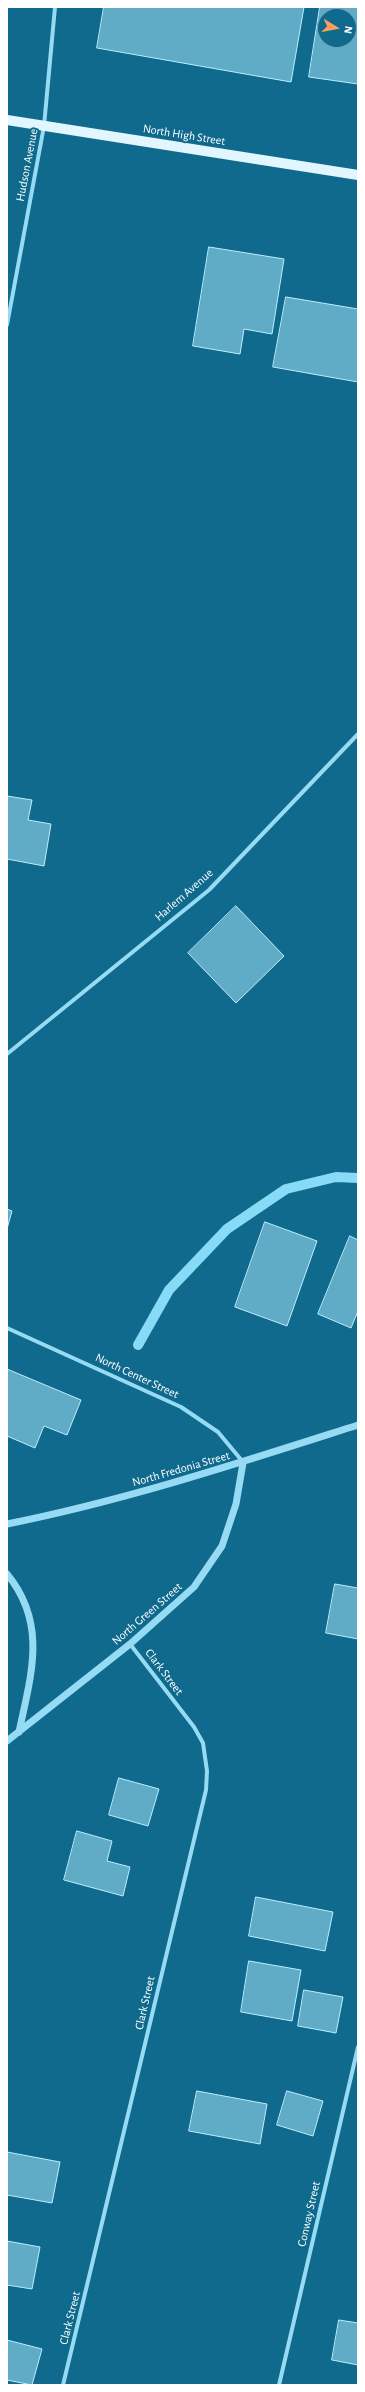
<!DOCTYPE html>
<style>
body{margin:0}
#map{position:relative;width:365px;height:2392px;overflow:hidden;background:#0f6a8d;font-family:"Alegreya Sans",sans-serif}
canvas{display:block}
.frame{position:absolute;inset:0;border:8px solid #fff;pointer-events:none}
.north{position:absolute;left:317px;top:8px;width:40px;height:40px;box-sizing:border-box;background:#0f6a8d;border:1px solid #6fa6bb;border-radius:50%;rotate:100deg;font-size:11px;font-weight:700;line-height:16px;text-align:center;color:#fff}
.north::after{content:'';display:block;margin:auto;width:14px;height:18px;background:#ff9e58;clip-path:polygon(50% 0,100% 100%,50% 72%,0 100%)}
</style>
<div id="map">
<canvas width="365" height="2392"></canvas>
<div class="frame"></div>
<div class="north">N</div>
</div>
<script>
const ctx = document.querySelector('canvas').getContext('2d');
ctx.lineJoin = 'round';
function strokePath(path, color, width, dash) { ctx.strokeStyle = color; ctx.lineWidth = width; ctx.lineCap = dash ? 'butt' : 'round'; ctx.setLineDash(dash || []); ctx.stroke(path); }
function paint(path, color) { ctx.fillStyle = color; ctx.fill(path, 'evenodd'); }
function drawText(font, color, halo, rows, align = 'center') {
  ctx.font = font + ' "Alegreya Sans",sans-serif'; ctx.lineWidth = 4; ctx.setLineDash([]); ctx.textBaseline = 'middle'; ctx.strokeStyle = halo; ctx.fillStyle = color; for (const [text, x, y, turn = 0] of rows) {
    ctx.save(); ctx.translate(x, y); ctx.rotate((+turn || 0) * Math.PI / 180); ctx.textAlign = isNaN(turn) ? turn : align; if (halo) ctx.strokeText(text, 0, 0); ctx.fillText(text, 0, 0); ctx.restore();
  }
}
strokePath(new Path2D(`
 M138 1345 169 1290 227 1229 286 1189 336 1177 358 1178`), '#87dbf7', 10);
const building = new Path2D(`
 M104 7H304L291 82 97 48Z
 M320 7H358V84L309 77ZM325 16H349V40H325Z
 M209 247 284 259 272 334 244 329 240 354 193 346Z
 M286 297 358 309V382L273 367Z
 M7 796 32 800 28 820 51 824 44 866 7 859Z
 M236 906 284 956 236 1003 188 953Z
 M7 1209 12 1211 7 1229Z
 M265 1222 317 1241 287 1326 235 1307Z
 M350 1236 358 1240V1311L351 1328 318 1314Z
 M7 1369 81 1400 67 1435 44 1426 35 1448 7 1436Z
 M335 1584 358 1588V1639L326 1633Z
 M119 1778 159 1789 148 1826 109 1815Z
 M77 1831 112 1841 107 1861 130 1867 123 1896 64 1880Z
 M256 1897 333 1912 325 1951 249 1936Z
 M249 1961 301 1970 292 2021 241 2012Z
 M304 1990 343 1997 336 2033 298 2026Z
 M197 2091 267 2104 260 2144 189 2131Z
 M287 2091 323 2101 313 2136 277 2125Z
 M7 2152 60 2162 52 2203 7 2195Z
 M7 2241 40 2247 32 2289 7 2285Z
 M339 2320 358 2323V2365L332 2360Z
 M7 2340 42 2349 32 2385 7 2380Z`);
paint(building, '#60abc6');
strokePath(building, '#bdedfe', 1);
strokePath(new Path2D(`
 M7 325 44 126 55 7
 M7 1054 209 890 358 734
 M7 1328 181 1407 218 1432 243 1462
 M63 2385 206 1790 207 1771 203 1743 194 1727 130 1644
 M279 2385 358 2047`), '#96dbf3', 4);
strokePath(new Path2D(`
 M7 1524C127 1500 242 1462 358 1425
 M7 1574C48 1624 31 1675 19 1732
 M7 1741 130 1644 194 1587 222 1546 236 1504 243 1463`), '#96dbf3', 7);
strokePath(new Path2D(`
 M7 120 358 175`), '#e2f6ff', 10);
drawText('12px', '#fff', '#0f6a8d', [
 ["North High Street",184,135,9],
 ["Hudson Avenue",27,165,-79],
 ["Harlem Avenue",184,895,-41],
 ["North Center Street",137,1376,25],
 ["North Fredonia Street",181,1469,-16],
 ["North Green Street",147,1614,-41],
 ["Clark Street",164,1672,53],
 ["Clark Street",145,2003,-77],
 ["Conway Street",309,2214,-77],
 ["Clark Street",70,2318,-76]
]);
</script>
